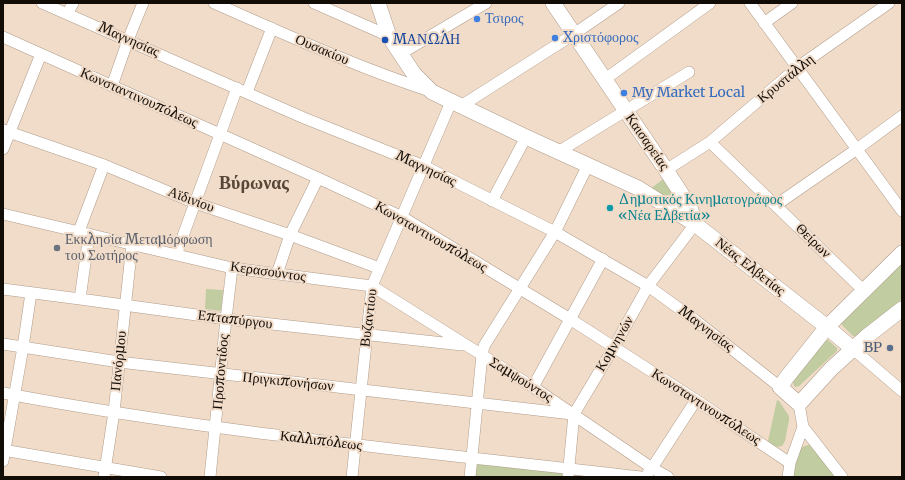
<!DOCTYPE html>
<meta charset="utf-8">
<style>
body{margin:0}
#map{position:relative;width:905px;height:480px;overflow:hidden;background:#f1dcc9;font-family:Merriweather,serif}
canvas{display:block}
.frame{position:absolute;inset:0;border:4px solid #120c06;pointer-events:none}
</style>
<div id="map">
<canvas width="905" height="480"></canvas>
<div class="frame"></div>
</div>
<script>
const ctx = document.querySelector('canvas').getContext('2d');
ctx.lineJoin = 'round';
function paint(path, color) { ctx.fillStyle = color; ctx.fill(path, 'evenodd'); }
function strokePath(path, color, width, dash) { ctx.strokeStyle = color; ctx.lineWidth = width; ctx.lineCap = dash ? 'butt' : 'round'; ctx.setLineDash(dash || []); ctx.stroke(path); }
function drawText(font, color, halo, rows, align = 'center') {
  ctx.font = font + ' Merriweather,serif'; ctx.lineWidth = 4; ctx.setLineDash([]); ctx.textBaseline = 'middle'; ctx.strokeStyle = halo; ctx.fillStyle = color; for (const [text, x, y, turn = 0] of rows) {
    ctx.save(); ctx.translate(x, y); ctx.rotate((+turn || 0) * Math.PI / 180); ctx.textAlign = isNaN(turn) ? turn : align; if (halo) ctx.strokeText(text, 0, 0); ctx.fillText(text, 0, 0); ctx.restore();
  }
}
paint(new Path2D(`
 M666 177 681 202 680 205H676L650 189Z
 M902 263V299L856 336H853L842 325 841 322Z
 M206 289 223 290 221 311 205 309Z
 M825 340H828L837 348V351L799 386 796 387 794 386 792 379Z
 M777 400 779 401 789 416V420L785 441 782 446 776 447 768 441Z
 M811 444 838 477H793L799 448Z
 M472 458 569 468 568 477H470Z`), '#c1cca1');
const street = new Path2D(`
 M42 3 304 118 424 166 555 232 648 286 695 320 780 387
 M214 3C285 34 356 67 430 91
 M314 3 389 36
 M750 3 902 211
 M68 13 73 3
 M764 23 792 3
 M3 37 318 178 402 217 570 319 696 400 790 463
 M400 54 486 3
 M604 80 710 3
 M112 86 128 40 143 3
 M247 92 272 28
 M461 106 574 34 619 3
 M3 130 104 165 195 203 290 235 379 268
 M710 142 863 290
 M3 149 41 54
 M558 152 689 72
 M666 170 710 142 798 67 889 3
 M492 201 526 137
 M776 205 857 149 902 116
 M3 214 232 268 372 286 533 387 652 468 668 477
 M79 231 104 165
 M176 255 237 88
 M277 274 290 235 318 178
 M3 289 80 299 226 319 462 345
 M80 299 89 234
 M3 344 119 362 572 414
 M853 349 902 391
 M533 387 603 259
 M3 393C214 433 428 452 641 477
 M803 427 842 477
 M3 450 161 477
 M3 461 23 347 31 293
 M648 473 652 468 696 400
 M104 477 114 412 132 244
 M210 477 226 319 232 268
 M352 477 372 286 451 102
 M470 477 482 355 484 346 555 232 588 165
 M568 477 574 414 614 347 648 286 695 224
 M788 477 790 463 803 427 799 404`);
const secondary = new Path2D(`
 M378 3 389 36 394 44 414 74 432 92 526 137 638 188 695 224 827 327 853 349
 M553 3 666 170 690 207 695 224
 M902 253 827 327 787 377 780 387 799 404 831 369 866 337 902 309`);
strokePath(street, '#b09c8a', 12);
strokePath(secondary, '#b09c8a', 16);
strokePath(street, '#fff', 11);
strokePath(secondary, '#fff', 15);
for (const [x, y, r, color] of [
 [477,19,4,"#3f7fe0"],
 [555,38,4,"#3f7fe0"],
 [385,40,4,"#1a4fb4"],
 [624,93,4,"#3f7fe0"],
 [610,208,4,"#0f9aa8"],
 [57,248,4,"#6b7280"],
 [890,348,4,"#5c6f8a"]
]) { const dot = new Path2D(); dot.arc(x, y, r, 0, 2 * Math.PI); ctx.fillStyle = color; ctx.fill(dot); strokePath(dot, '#f1dcc9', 1.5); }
drawText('14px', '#366cbe', '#f1dcc9', [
 ["Τσιρος",485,19],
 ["Χριστόφορος",563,38],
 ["My Market Local",632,93]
], 'left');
drawText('14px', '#120c06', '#f1dcc9', [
 ["Μαγνησίας",129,40,24],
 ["Ουσακίου",322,50,23],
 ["Κρυστάλλη",786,79,-39],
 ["Κωνσταντινουπόλεως",139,98,24],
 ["Καισαρείας",647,142,55],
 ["Μαγνησίας",426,169,25],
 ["Αϊδινίου",191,200,21],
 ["Κωνσταντινουπόλεως",431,237,30],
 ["Θείρων",813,241,44],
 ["Νέας Ελβετίας",750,267,38],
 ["Κερασούντος",268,272,8],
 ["Βυζαντίου",369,318,-83],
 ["Επταπύργου",235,320,7],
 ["Μαγνησίας",706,329,37],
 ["Κομνηνών",615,344,-60],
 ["Πανόρμου",119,361,-84],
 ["Προποντίδος",221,372,-85],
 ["Σαμψούντος",521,380,32],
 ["Πριγκιπονήσων",288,382,6],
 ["Κωνσταντινουπόλεως",706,407,33],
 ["Καλλιπόλεως",321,441,7]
]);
drawText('14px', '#164399', '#f1dcc9', [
 ["ΜΑΝΏΛΗ",393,40]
], 'left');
drawText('14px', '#0d838f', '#f1dcc9', [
 ["Δημοτικός Κινηματογράφος",618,200],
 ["«Νέα Ελβετία»",618,216]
], 'left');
drawText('14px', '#5b616d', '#f1dcc9', [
 ["Εκκλησία Μεταμόρφωση",65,240],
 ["του Σωτήρος",65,256]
], 'left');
drawText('14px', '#4e5e75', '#f1dcc9', [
 ["BP",882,348]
], 'right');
drawText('bold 18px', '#584737', '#f1dcc9', [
 ["Βύρωνας",254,184]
]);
</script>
